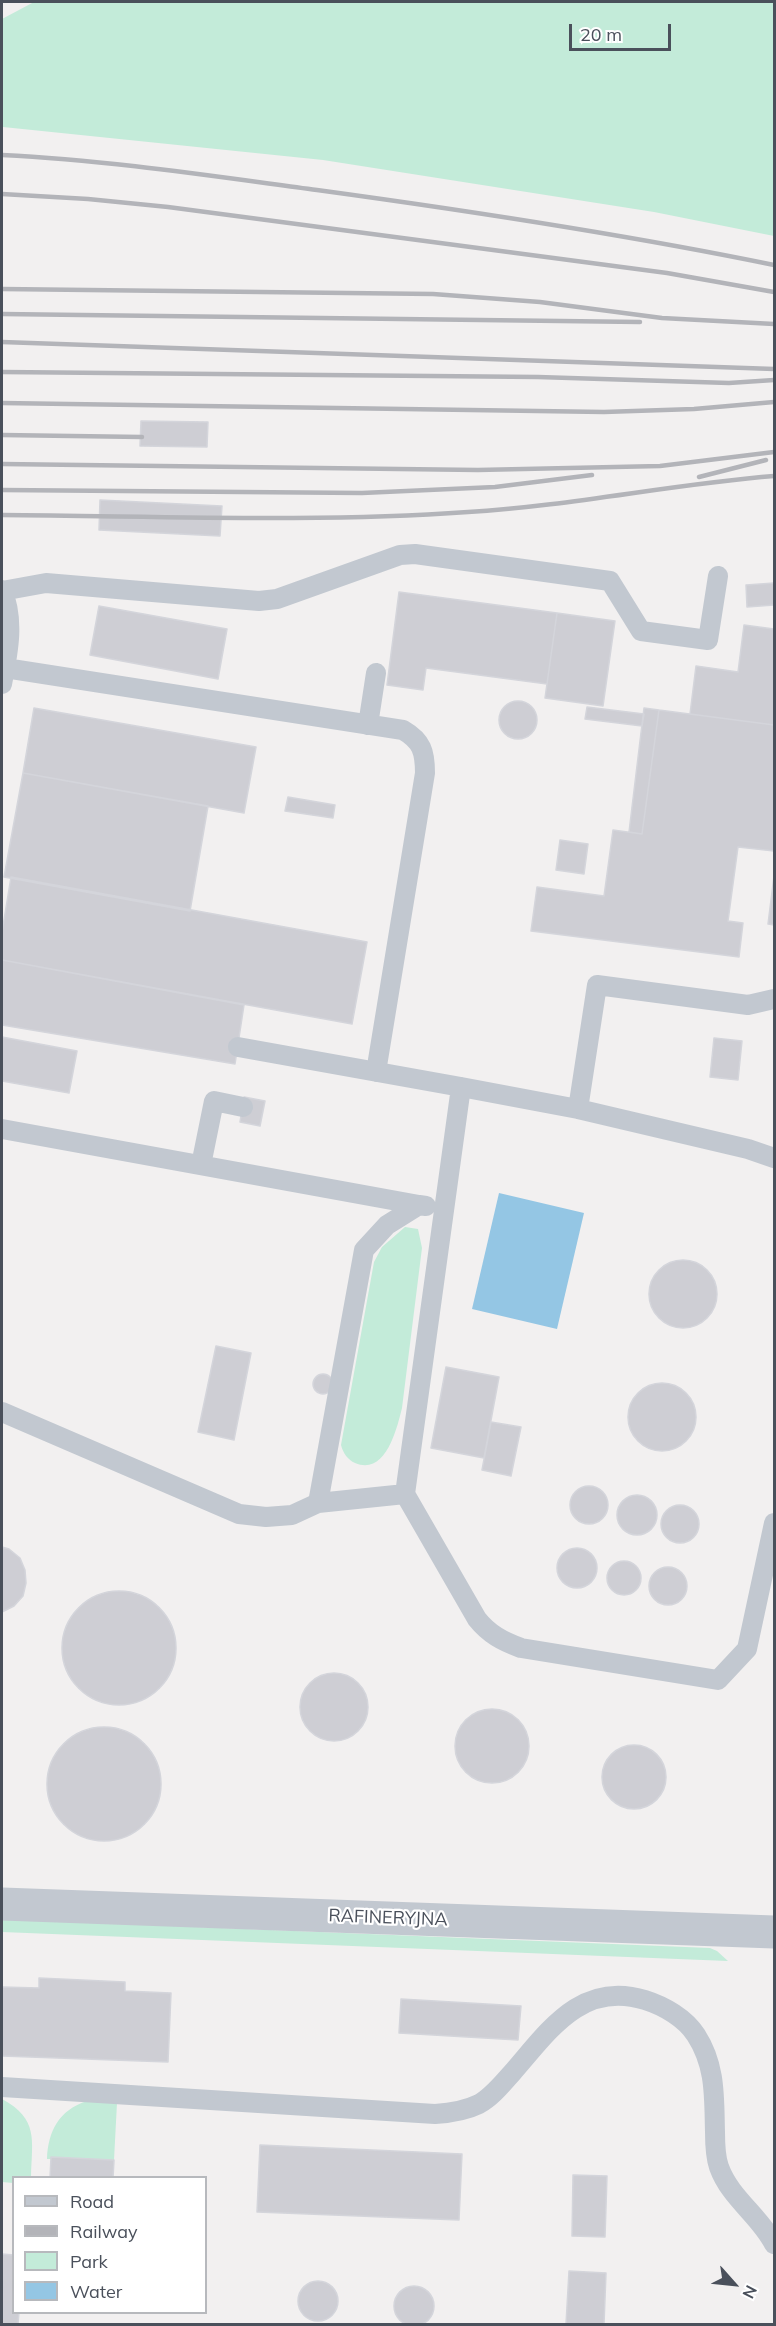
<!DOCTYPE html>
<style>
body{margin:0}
#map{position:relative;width:776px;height:2326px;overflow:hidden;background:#f2f0f0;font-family:Mulish,sans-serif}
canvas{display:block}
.frame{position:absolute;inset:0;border:3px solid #4a505b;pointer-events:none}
.legend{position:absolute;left:12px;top:2176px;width:195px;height:138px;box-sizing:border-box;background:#fff;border:2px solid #b7b9bd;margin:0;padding:8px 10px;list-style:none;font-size:18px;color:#4a505b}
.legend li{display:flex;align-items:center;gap:12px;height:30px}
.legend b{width:30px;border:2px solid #b7b9bd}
.north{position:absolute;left:704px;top:2254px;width:60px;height:60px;-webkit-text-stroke:4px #fff;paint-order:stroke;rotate:117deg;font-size:16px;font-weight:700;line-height:24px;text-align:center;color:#4a505b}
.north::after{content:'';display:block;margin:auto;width:21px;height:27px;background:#4a505b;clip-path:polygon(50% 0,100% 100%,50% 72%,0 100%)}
.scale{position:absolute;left:569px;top:24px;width:102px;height:27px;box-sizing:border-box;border:3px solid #4a505b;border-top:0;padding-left:8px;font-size:18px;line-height:21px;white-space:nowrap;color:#4a505b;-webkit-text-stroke:4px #fff;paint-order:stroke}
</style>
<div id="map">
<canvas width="776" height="2326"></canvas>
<div class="frame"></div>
<ul class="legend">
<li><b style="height:8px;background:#c2c8d0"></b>Road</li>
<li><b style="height:8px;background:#b3b4b9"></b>Railway</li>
<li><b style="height:16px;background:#c3ebd9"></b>Park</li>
<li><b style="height:16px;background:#94c6e4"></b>Water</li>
</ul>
<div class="north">N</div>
<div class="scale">20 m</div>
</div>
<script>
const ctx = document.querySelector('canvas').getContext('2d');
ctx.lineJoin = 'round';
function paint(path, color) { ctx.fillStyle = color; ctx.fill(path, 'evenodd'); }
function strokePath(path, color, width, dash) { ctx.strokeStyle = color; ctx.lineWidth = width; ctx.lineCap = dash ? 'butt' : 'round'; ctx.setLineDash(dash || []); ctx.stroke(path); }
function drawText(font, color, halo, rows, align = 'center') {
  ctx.font = font + ' Mulish,sans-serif'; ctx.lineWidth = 4.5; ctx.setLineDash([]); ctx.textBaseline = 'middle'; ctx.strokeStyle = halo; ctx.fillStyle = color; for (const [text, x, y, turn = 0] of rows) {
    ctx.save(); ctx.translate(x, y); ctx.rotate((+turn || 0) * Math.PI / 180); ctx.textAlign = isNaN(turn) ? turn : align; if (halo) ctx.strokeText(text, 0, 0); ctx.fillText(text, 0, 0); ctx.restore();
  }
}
paint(new Path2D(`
 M34 2H774V236L654 212 323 160 3 127 2 19Z
 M405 1227 418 1229 422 1248 402 1408C397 1428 386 1476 355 1463 348 1460 343 1453 341 1445L374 1262 382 1247Z
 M2 1919 710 1948 717 1951 728 1961 2 1932Z
 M2 2099C39 2119 32 2140 31 2177L14 2178 13 2183 2 2182Z
 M87 2101 117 2103 114 2160 51 2157V2159H47C48 2131 59 2110 87 2101Z`), '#c3ebd9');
paint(new Path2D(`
 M499 1193 584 1213 557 1329 472 1309Z`), '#94c6e4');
const building = new Path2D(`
 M141 421 208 422 207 447 140 446Z
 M100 500 222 506 220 536 99 530Z
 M774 583V605L747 607 746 585Z
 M399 592 557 613 547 684 426 668 423 690 387 685Z
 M99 606 227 629 218 679 90 655Z
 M557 613 615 621 603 706 545 698Z
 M744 625 774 629V725L690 714 696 666 738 672Z
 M499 720a19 19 0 1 1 38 0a19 19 0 1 1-38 0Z
 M587 707 644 714 642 726 585 719Z
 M34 708 256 747 244 813 23 773Z
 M644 708 659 710 642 834 629 832Z
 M659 710 774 725V851L738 847 728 921 743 923 739 957 531 931 537 887 604 896 613 830 642 834Z
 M23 773 208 806 190 911 4 877Z
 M288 797 335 805 333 818 285 811Z
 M560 840 588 844 584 874 556 870Z
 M774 876V925L768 924Z
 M11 877 367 942 352 1024 2 960V932Z
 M2 960 244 1005 235 1064 2 1025Z
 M2 1037 77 1051 69 1093 2 1081Z
 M714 1038 742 1041 738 1080 710 1077Z
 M244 1097 265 1101 260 1126 240 1122Z
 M649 1294a34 34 0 1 1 68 0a34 34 0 1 1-68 0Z
 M216 1346 251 1353 234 1440 198 1432Z
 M446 1367 499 1377 484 1458 431 1448Z
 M313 1384a10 10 0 1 1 20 0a10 10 0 1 1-20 0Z
 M628 1417a34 34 0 1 1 68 0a34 34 0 1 1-68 0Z
 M491 1422 521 1427 511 1476 482 1470Z
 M570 1505a19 19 0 1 1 38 0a19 19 0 1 1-38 0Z
 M617 1515a20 20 0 1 1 40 0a20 20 0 1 1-40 0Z
 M661 1524a19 19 0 1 1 38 0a19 19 0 1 1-38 0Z
 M2 1547 9 1549 20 1558 25 1570 26 1583 23 1596 14 1606 2 1612Z
 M557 1568a20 20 0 1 1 40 0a20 20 0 1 1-40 0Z
 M607 1578a17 17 0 1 1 34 0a17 17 0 1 1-34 0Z
 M649 1586a19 19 0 1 1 38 0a19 19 0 1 1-38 0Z
 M62 1648a57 57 0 1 1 114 0a57 57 0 1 1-114 0Z
 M300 1707a34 34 0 1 1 68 0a34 34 0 1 1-68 0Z
 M455 1746a37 37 0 1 1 74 0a37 37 0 1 1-74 0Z
 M47 1784a57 57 0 1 1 114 0a57 57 0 1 1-114 0Z
 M602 1777a32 32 0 1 1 64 0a32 32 0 1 1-64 0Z
 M39 1978 125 1982V1991L171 1993 168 2062 2 2056V1987L39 1988Z
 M401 1999 521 2006 518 2040 399 2033Z
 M260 2145 462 2154 459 2220 257 2212Z
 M51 2157 114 2160 113 2178H50Z
 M573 2175 607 2176 605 2237 572 2236Z
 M2 2254 14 2255V2312H19L18 2324H2Z
 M569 2271 606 2273 604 2324H566Z
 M298 2301a20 20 0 1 1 40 0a20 20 0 1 1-40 0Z
 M394 2306a20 20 0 1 1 40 0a20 20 0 1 1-40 0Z`);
paint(building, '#ceced4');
strokePath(building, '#d4d5db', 1.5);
strokePath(new Path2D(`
 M2 590C15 620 8 653 2 684
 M2 591 46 583 259 601 277 599 400 555 415 554 610 581 641 631 708 640 718 576
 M5 668 403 730C422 741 425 752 425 773L376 1072
 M368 725 376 673
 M238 1047 461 1087
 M578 1109 597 985 748 1005 774 999
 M2 1129 419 1205
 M201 1165 214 1101 243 1107
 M2 1412 239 1514 266 1517 292 1515 318 1503 405 1494 477 1619C489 1634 502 1641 521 1648L718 1680 747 1649 774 1523
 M405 1494 461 1087 578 1109 748 1149 774 1158
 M318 1503 364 1250 387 1225 419 1205 426 1206
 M2 2087 435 2114C450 2113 465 2111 479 2104 492 2097 502 2084 512 2073 548 2032 581 1980 645 2000 664 2006 685 2018 696 2035 716 2066 714 2097 715 2132 715 2143 715 2156 719 2167 730 2198 760 2216 774 2244`), '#c2c8d0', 20);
strokePath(new Path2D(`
 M2 1904 774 1932`), '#c2c8d0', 33);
strokePath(new Path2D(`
 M2 155C107 160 212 176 317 190 471 211 623 234 774 265
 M2 194 88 199 168 207 667 273 774 292
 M2 289 433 294 540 302 662 318 774 324
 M2 314 640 322
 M2 342 774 369
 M2 372 538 377 729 383 774 380
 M2 403 604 412 694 409 774 402
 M2 435 142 437
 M2 464 478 470 660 466 774 452
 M699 477 766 460
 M2 490 362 493 495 487 592 475
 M2 515C157 516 313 523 468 512 571 506 672 484 774 476`), '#b3b4b9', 4.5);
drawText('18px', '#4a505b', '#fff', [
 ["RAFINERYJNA",388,1918,2]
]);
</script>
